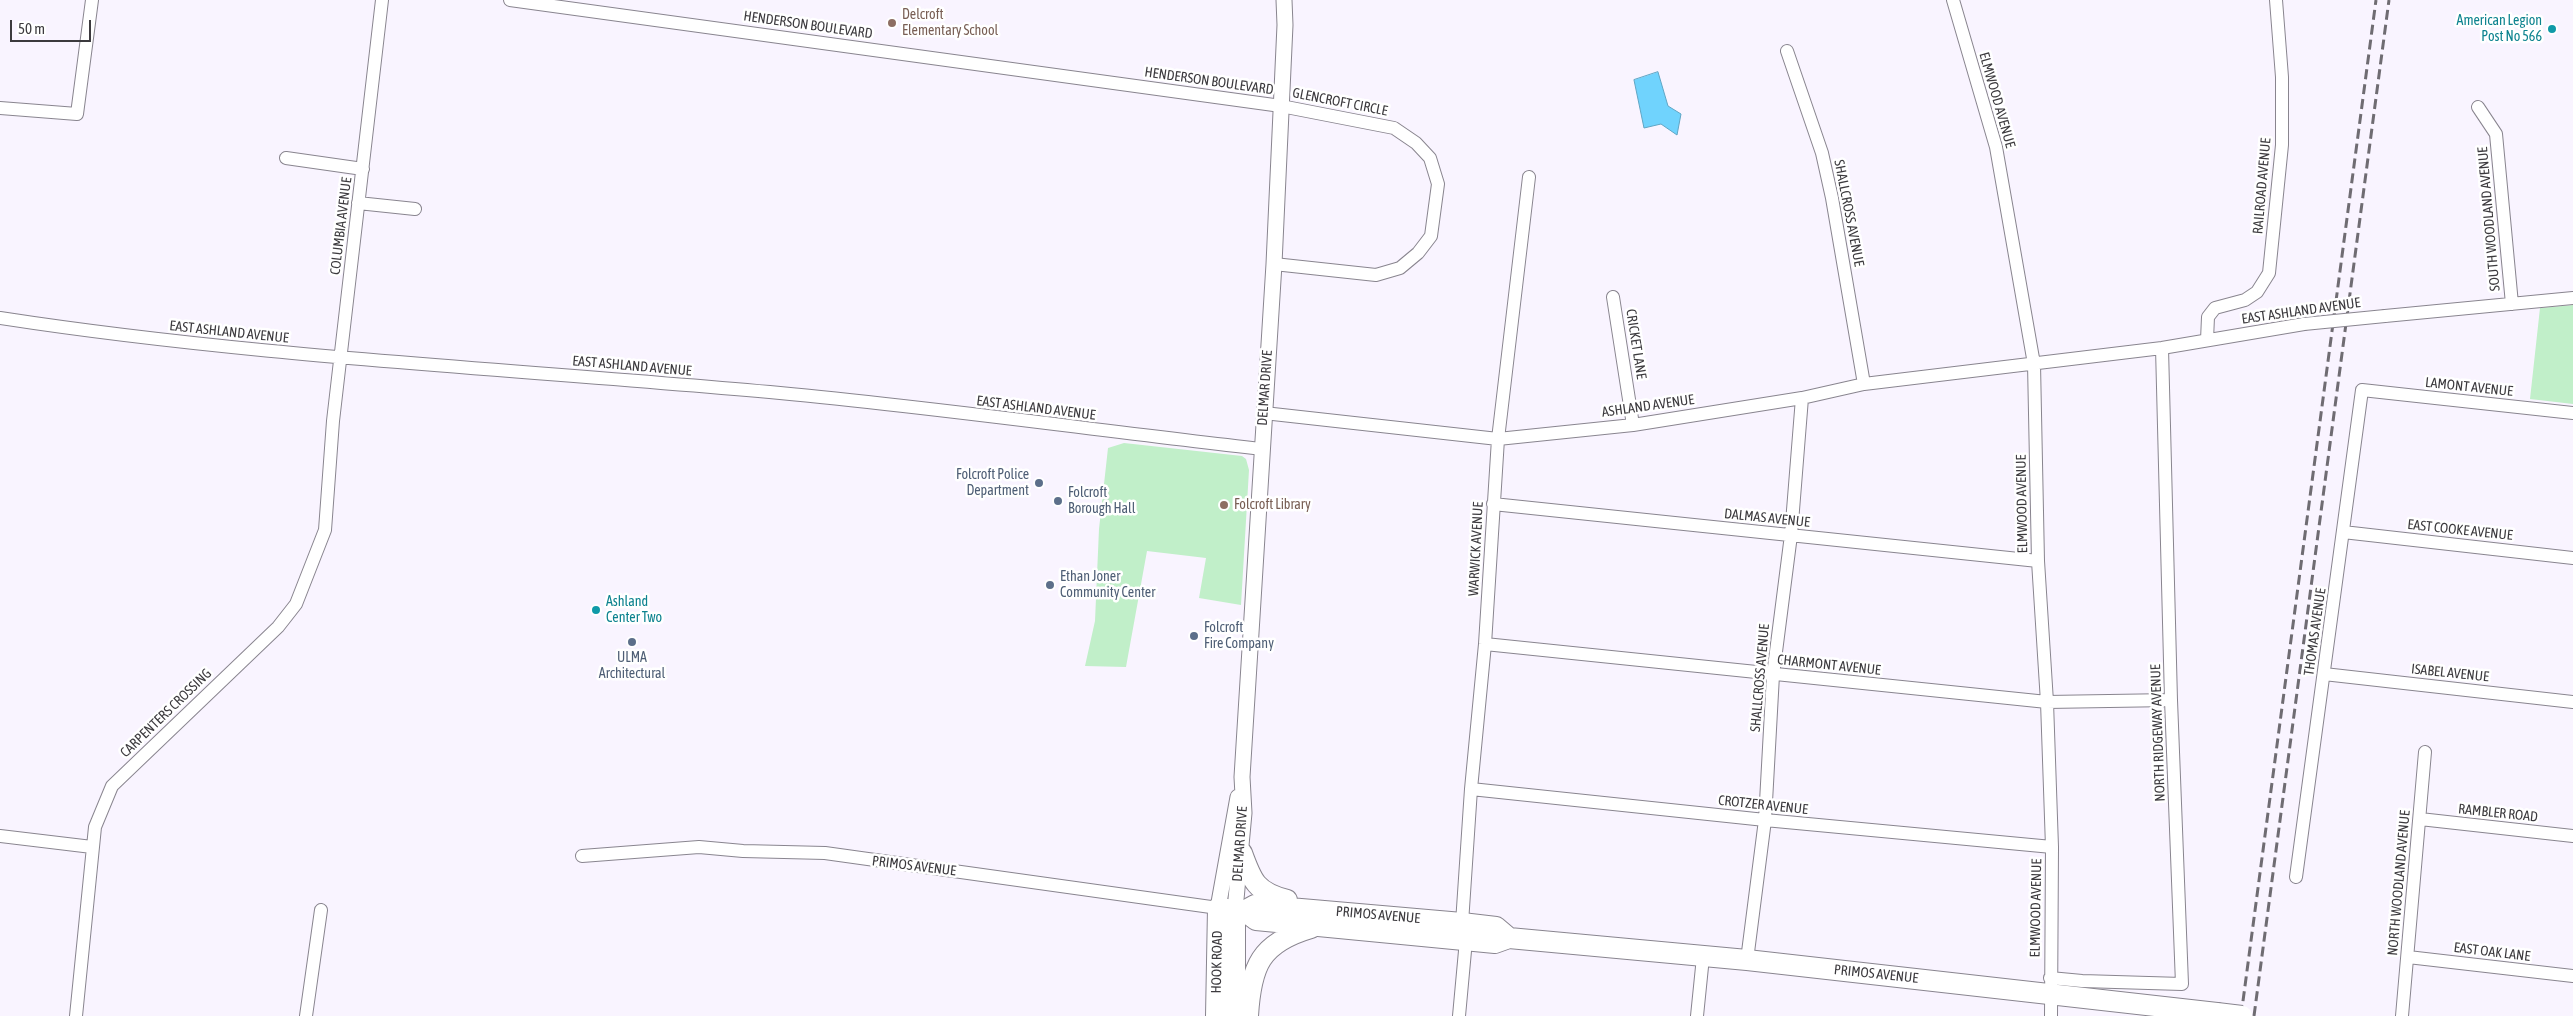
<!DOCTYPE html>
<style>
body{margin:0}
#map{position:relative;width:2573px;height:1016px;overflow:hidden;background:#f9f4ff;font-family:"Asap Condensed",sans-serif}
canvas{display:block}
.scale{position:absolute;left:10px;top:20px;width:81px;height:22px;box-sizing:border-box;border:2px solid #3c3a3e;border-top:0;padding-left:6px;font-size:15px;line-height:18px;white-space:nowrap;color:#3c3a3e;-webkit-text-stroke:4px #fff;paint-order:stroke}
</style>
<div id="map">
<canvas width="2573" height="1016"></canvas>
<div class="scale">50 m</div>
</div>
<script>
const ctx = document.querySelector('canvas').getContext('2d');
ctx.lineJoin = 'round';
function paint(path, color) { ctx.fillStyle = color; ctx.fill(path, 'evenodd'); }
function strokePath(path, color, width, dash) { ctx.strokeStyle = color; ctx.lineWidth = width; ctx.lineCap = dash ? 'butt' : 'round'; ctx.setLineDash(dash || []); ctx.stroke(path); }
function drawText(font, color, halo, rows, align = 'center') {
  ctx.font = font + ' "Asap Condensed",sans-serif'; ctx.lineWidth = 5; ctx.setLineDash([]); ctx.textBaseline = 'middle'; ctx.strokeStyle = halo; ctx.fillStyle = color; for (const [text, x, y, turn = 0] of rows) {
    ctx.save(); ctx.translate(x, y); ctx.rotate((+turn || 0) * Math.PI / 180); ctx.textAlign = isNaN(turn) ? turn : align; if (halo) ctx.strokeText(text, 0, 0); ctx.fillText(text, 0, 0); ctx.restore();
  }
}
paint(new Path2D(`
 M2573 305V404L2530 399 2540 308Z
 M1124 443 1242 456 1246 459 1249 470 1241 605 1199 598 1206 558 1147 551 1126 667 1085 666 1095 621 1099 529 1108 448Z`), '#c1efc9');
const water = new Path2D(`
 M1658 72 1668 106 1681 114 1677 135 1661 124 1644 128 1634 80Z`);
paint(water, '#70d3fd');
strokePath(water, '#60a5c4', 1);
const minor = new Path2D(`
 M510 0 1281 106 1394 128 1416 143 1430 158 1438 184 1431 236 1418 253 1400 268 1376 275 1274 264
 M1953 0 1996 147 2034 364 2038 561 2047 702 2052 847 2051 1016
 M1787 51 1822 153 1832 198 1864 384
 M2478 107 2496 134 2512 304
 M0 108 77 114 92 0
 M286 158 363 169
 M358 203 415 209
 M1613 297 1633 425
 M2385 316 2573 298
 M0 318C259 358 520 369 780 393 941 408 1101 431 1262 449
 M2207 340 2208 317 2215 308 2245 300 2257 292 2269 273 2282 145V77L2276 0
 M1264 413 1498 439 1633 425 1802 398 1864 384 2162 348 2304 324
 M1493 504 2038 561
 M2343 532 2573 558
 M1485 644 2047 702 2171 700
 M2324 674 2573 702
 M1471 789 1765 820 2052 847
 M2420 819 2573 836
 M0 836 92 847
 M582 856 699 847 743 851 825 853 1218 908
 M2296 877 2362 390 2573 413
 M1462 923 1471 789 1485 644 1498 439 1529 177
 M2408 957 2573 976
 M1747 960 1765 820 1773 675 1791 535 1802 398
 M2050 978 2082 981 2182 984 2171 700 2162 348
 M76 1016 95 827 112 786 278 627 296 604 325 530 333 421 382 0
 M306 1016 321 910
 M1459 1016 1466 940
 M1697 1016 1703 957
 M2402 1016 2425 752`);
const tertiary = new Path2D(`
 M1218 908 1238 797
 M1235 910 1244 813 1242 777 1274 264 1285 25 1284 0`);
const primary = new Path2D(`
 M1242 853C1252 881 1256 892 1287 900
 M1235 910V1016
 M1244 911 1256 920 1495 943 1509 938 1747 960 2217 1013
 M1216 1016 1218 908 1244 911 1255 905 1462 923 1496 927 1509 938
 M1248 1016C1251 966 1260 943 1311 928`);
strokePath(minor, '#89858f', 14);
strokePath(tertiary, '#89858f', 17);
strokePath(primary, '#89858f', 22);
strokePath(minor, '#fff', 12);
strokePath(tertiary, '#fff', 15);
strokePath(primary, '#fff', 20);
strokePath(new Path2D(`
 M2241 1016 2376 0
 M2254 1016 2389 0`), '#6f6c72', 3, [10, 5]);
const minorBridge = new Path2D(`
 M2304 324 2385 316`);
const primaryBridge = new Path2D(`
 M2217 1013 2242 1016`);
strokePath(minorBridge, '#89858f', 14, []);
strokePath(primaryBridge, '#89858f', 22, []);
strokePath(minorBridge, '#fff', 12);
strokePath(primaryBridge, '#fff', 20);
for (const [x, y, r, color] of [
 [892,23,5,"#8d6e63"],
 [2552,29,5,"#0f9aa8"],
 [1039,483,5,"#5c6f8a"],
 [1058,501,5,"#5c6f8a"],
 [1224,505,5,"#8d6e63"],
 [1050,585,5,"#5c6f8a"],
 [596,610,5,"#0f9aa8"],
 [1194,636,5,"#5c6f8a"],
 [632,642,5,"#5c6f8a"]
]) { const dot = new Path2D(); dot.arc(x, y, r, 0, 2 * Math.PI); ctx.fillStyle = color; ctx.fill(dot); strokePath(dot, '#fff', 2); }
drawText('14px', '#785e54', '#fff', [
 ["Delcroft",902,15],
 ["Elementary School",902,31],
 ["Folcroft Library",1234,505]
], 'left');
drawText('14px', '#0d838f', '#fff', [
 ["American Legion",2542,21],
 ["Post No 566",2542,37],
 ["Ashland",606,602,"left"],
 ["Center Two",606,618,"left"]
], 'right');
drawText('14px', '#3c3a3e', '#fff', [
 ["HENDERSON BOULEVARD",808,25,8],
 ["HENDERSON BOULEVARD",1209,81,8],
 ["ELMWOOD AVENUE",1997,100,74],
 ["GLENCROFT CIRCLE",1340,102,11],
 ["RAILROAD AVENUE",2262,186,-85],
 ["SHALLCROSS AVENUE",1849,213,79],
 ["SOUTH WOODLAND AVENUE",2489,219,-95],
 ["COLUMBIA AVENUE",341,226,-83],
 ["EAST ASHLAND AVENUE",2301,311,-8],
 ["EAST ASHLAND AVENUE",229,332,6],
 ["CRICKET LANE",1636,344,81],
 ["EAST ASHLAND AVENUE",632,366,5],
 ["LAMONT AVENUE",2469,387,6],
 ["DELMAR DRIVE",1265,388,-86],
 ["ASHLAND AVENUE",1648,406,-8],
 ["EAST ASHLAND AVENUE",1036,408,7],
 ["ELMWOOD AVENUE",2022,504,-91],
 ["DALMAS AVENUE",1767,518,6],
 ["EAST COOKE AVENUE",2460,530,6],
 ["WARWICK AVENUE",1476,549,-87],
 ["THOMAS AVENUE",2315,632,-82],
 ["CHARMONT AVENUE",1829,665,6],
 ["ISABEL AVENUE",2450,673,6],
 ["SHALLCROSS AVENUE",1760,678,-85],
 ["CARPENTERS CROSSING",166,713,-44],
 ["NORTH RIDGEWAY AVENUE",2158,733,-92],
 ["CROTZER AVENUE",1763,805,6],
 ["RAMBLER ROAD",2498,813,6],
 ["DELMAR DRIVE",1240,844,-86],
 ["PRIMOS AVENUE",914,866,7],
 ["NORTH WOODLAND AVENUE",2399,883,-85],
 ["ELMWOOD AVENUE",2036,908,-89],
 ["PRIMOS AVENUE",1378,915,5],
 ["EAST OAK LANE",2492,952,7],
 ["HOOK ROAD",1217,962,-89],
 ["PRIMOS AVENUE",1876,974,6]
]);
drawText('14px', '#4e5e75', '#fff', [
 ["Folcroft Police",1029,475,"right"],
 ["Department",1029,491,"right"],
 ["Folcroft",1068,493],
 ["Borough Hall",1068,509],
 ["Ethan Joner",1060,577],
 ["Community Center",1060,593],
 ["Folcroft",1204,628],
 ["Fire Company",1204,644],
 ["ULMA",632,658,"center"],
 ["Architectural",632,674,"center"]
], 'left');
</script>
